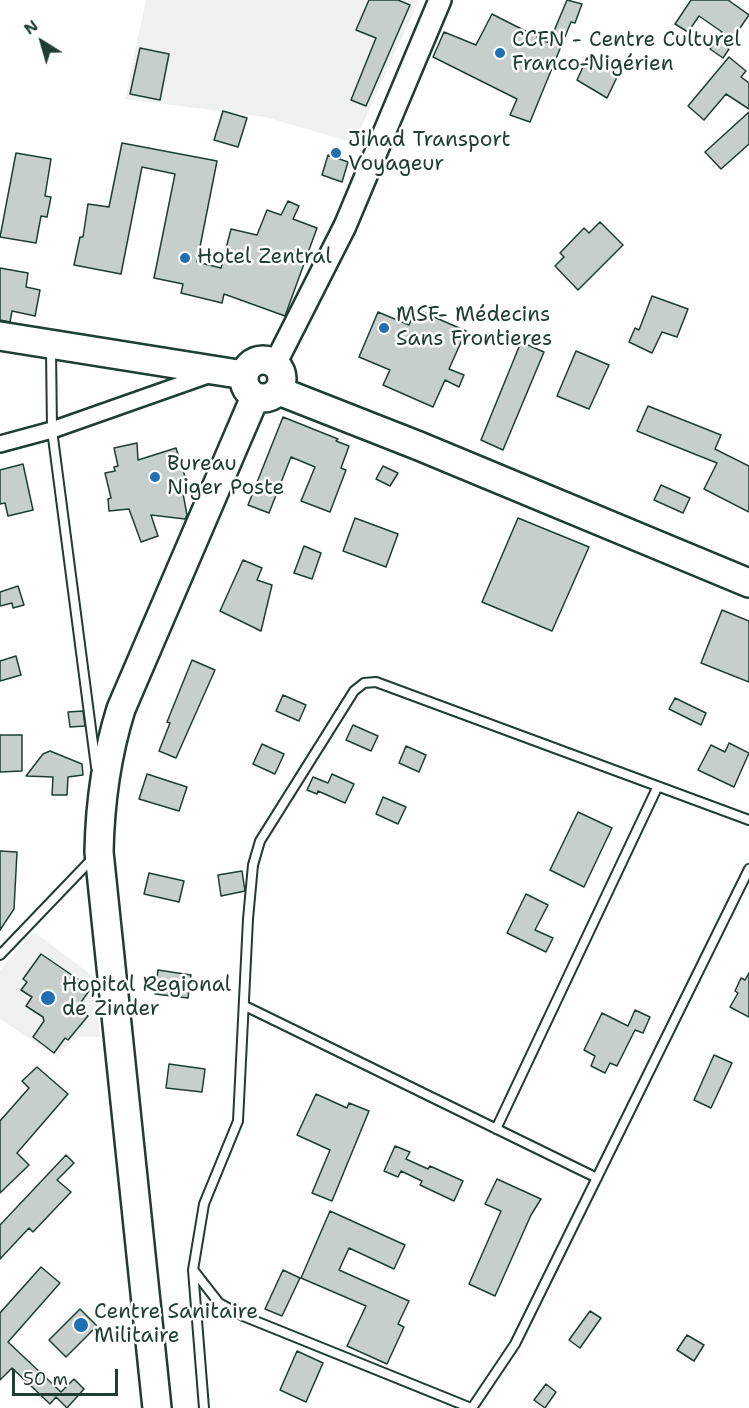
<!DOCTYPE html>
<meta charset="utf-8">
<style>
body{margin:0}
#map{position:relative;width:749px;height:1408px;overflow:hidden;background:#fff;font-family:"Shantell Sans",sans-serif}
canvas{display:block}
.north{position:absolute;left:12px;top:12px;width:60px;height:60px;-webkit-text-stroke:4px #fff;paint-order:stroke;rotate:323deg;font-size:16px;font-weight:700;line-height:24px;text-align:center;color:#1f3d34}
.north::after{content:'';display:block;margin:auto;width:21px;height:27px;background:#1f3d34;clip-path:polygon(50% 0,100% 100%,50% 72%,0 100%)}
.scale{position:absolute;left:12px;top:1369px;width:106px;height:27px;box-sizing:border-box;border:3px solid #1f3d34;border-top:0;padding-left:8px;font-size:18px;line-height:21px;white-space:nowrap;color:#1f3d34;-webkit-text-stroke:4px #fff;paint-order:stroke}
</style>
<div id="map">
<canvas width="749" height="1408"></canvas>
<div class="north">N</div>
<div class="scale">50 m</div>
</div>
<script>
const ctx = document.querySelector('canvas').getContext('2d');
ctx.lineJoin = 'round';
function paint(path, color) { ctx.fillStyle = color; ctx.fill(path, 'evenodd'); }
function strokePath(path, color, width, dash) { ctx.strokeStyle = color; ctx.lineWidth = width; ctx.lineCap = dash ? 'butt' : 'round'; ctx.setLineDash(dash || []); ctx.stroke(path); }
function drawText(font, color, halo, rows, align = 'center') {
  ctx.font = font + ' "Shantell Sans",sans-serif'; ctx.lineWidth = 5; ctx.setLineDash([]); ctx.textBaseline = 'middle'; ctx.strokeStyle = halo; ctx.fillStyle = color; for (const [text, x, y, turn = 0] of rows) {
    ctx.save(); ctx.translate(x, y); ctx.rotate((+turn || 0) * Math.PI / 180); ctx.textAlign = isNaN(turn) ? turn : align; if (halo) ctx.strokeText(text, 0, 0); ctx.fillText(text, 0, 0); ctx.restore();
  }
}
paint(new Path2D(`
 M146 0H419L354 143 265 117 125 99Z
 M34 932 94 977 100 1037H75L57 1057 0 1019V970Z`), '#eef1f0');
const building = new Path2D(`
 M369 0H398L410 5 366 106 351 100 376 38 356 30Z
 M567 0 582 4 575 23 571 22 530 122 510 115 517 99 433 57 444 32 476 45 492 14 549 43Z
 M691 0H728L749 15 727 47 729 49 723 58 710 49 722 32 699 16 688 32 675 24Z
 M140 48 169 54 160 100 130 94Z
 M729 57 746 71 741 77 749 83V109L726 94 704 120 688 106Z
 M587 58 619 73 607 98 577 80Z
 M223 111 247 118 238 147 214 140Z
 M749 112V144L721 169 705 152Z
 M122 143 217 161 197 262 221 268 231 229 257 235 267 210 281 215 288 201 299 206 293 219 317 228 285 316 224 294 222 303 181 293 183 284 154 278 175 174 142 167 121 274 74 265 80 237H83L88 204 109 207Z
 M16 153 51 159 45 196 51 197 47 217 41 216 36 243 0 237Z
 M328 155 348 162 342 182 322 175Z
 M600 222 623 245 578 290 555 266 564 257 560 253 584 228 589 233Z
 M0 268 28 273 26 287 40 290 35 316 12 311 10 322 0 320Z
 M652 296 688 309 677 337 662 332 652 353 629 342 635 328 639 330Z
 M416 309 466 331 449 369 464 375 459 387 445 380 433 407 383 385 390 370 359 357 378 312 409 325Z
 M521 342 544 352 503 450 481 440Z
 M576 351 609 365 589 409 557 396Z
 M648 406 721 435 715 449 749 466V512L704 489 717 463 637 431Z
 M283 417 338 439 336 441 349 446 341 468 346 470 330 512 301 501 315 467 291 457 269 513 248 505Z
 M137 443 138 460 176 448 188 486 182 488 187 515 185 519 151 515 158 536 141 542 129 509 109 511 108 499 111 498 105 473 115 471 114 467 118 466 114 448Z
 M23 464 33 510 8 516 5 503 0 504V470Z
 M383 466 398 473 390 486 376 479Z
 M661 485 690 498 683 513 654 500Z
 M355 518 398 534 386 567 343 551Z
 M518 518 589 547 552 631 482 602Z
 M304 546 321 553 312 579 294 573Z
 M243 560 262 568 257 580 272 585 261 631 220 611Z
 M18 586 24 605 13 608 12 603 0 606V592Z
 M722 610 749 621V682L701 663Z
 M16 656 21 675 0 681V661Z
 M192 660 215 670 176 758 159 751 170 723 167 722Z
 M283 695 306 705 299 721 276 711Z
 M675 698 706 713 701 725 669 709Z
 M83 711 85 726 70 727 68 712Z
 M353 725 378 736 371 751 346 740Z
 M0 735H22V771L0 772Z
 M729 743 749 753 734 787 698 770 711 745 725 752Z
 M262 744 284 754 275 774 253 764Z
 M406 746 426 755 419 772 399 763Z
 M50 751 82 764 83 775 68 777 67 795H52L53 777 26 776 43 754Z
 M147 774 187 787 179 811 139 799Z
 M332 774 354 784 345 803 318 791 317 794 307 790 313 777 328 783Z
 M383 797 406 807 398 824 376 814Z
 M578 812 612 828 584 887 550 870Z
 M0 851 17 852 14 909 0 930Z
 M242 871 245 891 221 896 218 875Z
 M149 873 184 881 179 902 144 894Z
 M526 894 548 905 535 930 553 938 546 952 507 933Z
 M41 954 91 988 77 1008 88 1016 68 1040 65 1038 54 1053 33 1037 44 1021 43 1017 26 1006 32 997 21 990 27 982 23 979Z
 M158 970 191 975 188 998 155 994Z
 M749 973V1017L730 1007 738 993 735 991 741 978 745 980Z
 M635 1010 650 1017 643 1033 635 1030 617 1066 610 1063 605 1073 591 1066 595 1056 584 1050 602 1013 628 1026Z
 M714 1055 732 1063 711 1108 694 1100Z
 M169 1064 205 1069 202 1092 166 1088Z
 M37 1067 68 1094 17 1153 29 1165 0 1193V1121L29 1088 22 1081Z
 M316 1094 347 1108 349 1103 369 1111 332 1201 312 1193 330 1150 297 1135Z
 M395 1146 410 1152 406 1159 428 1169 430 1166 463 1181 454 1201 420 1185 422 1181 401 1171 398 1177 384 1171Z
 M66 1155 74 1163 57 1180 71 1192 33 1232 29 1228 0 1259V1225Z
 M497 1179 541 1199 531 1215 495 1296 469 1284 501 1211 485 1204Z
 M330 1211 405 1245 394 1269 349 1248 339 1270 409 1301 398 1324 404 1327 387 1364 347 1346 366 1306 301 1278Z
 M41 1267 60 1283 8 1342 61 1392 74 1379 84 1389 67 1408 56 1397 50 1404 12 1368 0 1380V1313Z
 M283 1270 300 1278 282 1316 265 1309Z
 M80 1309 97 1326 66 1357 49 1340Z
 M590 1311 601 1318 580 1348 569 1340Z
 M687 1335 704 1345 694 1361 677 1350Z
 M297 1351 323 1363 306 1402 280 1390Z
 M546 1384 556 1392 545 1408 534 1400Z`);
paint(building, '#c7cfcc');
strokePath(building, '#1f3d34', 1.5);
const lane = new Path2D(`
 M51 350 52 430 96 767
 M0 955 92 859
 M245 1006 597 1178
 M496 1129 657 788
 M194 1271 219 1303 243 1316 471 1408
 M204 1408 193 1270 204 1204 238 1121 248 919 253 865 260 841 354 691 364 683 376 682 749 820
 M472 1408 515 1344 749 869`);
const street = new Path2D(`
 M0 444 52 430 211 374`);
const secondary = new Path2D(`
 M275 364 345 226 440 0`);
const highway = new Path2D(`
 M0 336 244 375
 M244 379a19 19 0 1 1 38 0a19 19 0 1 1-38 0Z
 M279 391 419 446 749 583
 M157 1408 99 852C100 802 106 757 121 709L255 397`);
strokePath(lane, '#1f3d34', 12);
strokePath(street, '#1f3d34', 20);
strokePath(secondary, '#1f3d34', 26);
strokePath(highway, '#1f3d34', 32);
strokePath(lane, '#fff', 8);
strokePath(street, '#fff', 15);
strokePath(secondary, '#fff', 21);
strokePath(highway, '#fff', 27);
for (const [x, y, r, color] of [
 [500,53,6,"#1f6fb2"],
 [336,153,6,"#1f6fb2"],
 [185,258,6,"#1f6fb2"],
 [384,328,6,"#1f6fb2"],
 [155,477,6,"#1f6fb2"],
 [48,998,8,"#1f6fb2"],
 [81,1325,8,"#1f6fb2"]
]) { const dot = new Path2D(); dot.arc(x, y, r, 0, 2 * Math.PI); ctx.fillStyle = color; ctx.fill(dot); strokePath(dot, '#fff', 2); }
drawText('21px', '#1f3d34', '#fff', [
 ["CCFN - Centre Culturel",512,41],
 ["Franco-Nigérien",512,65],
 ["Jihad Transport",348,141],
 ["Voyageur",348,165],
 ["Hotel Zentral",197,258],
 ["MSF- Médecins",396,316],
 ["Sans Frontieres",396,340],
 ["Bureau",167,465],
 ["Niger Poste",167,489],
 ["Hopital Regional",62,986],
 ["de Zinder",62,1010],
 ["Centre Sanitaire",94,1313],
 ["Militaire",94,1337]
], 'left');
</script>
